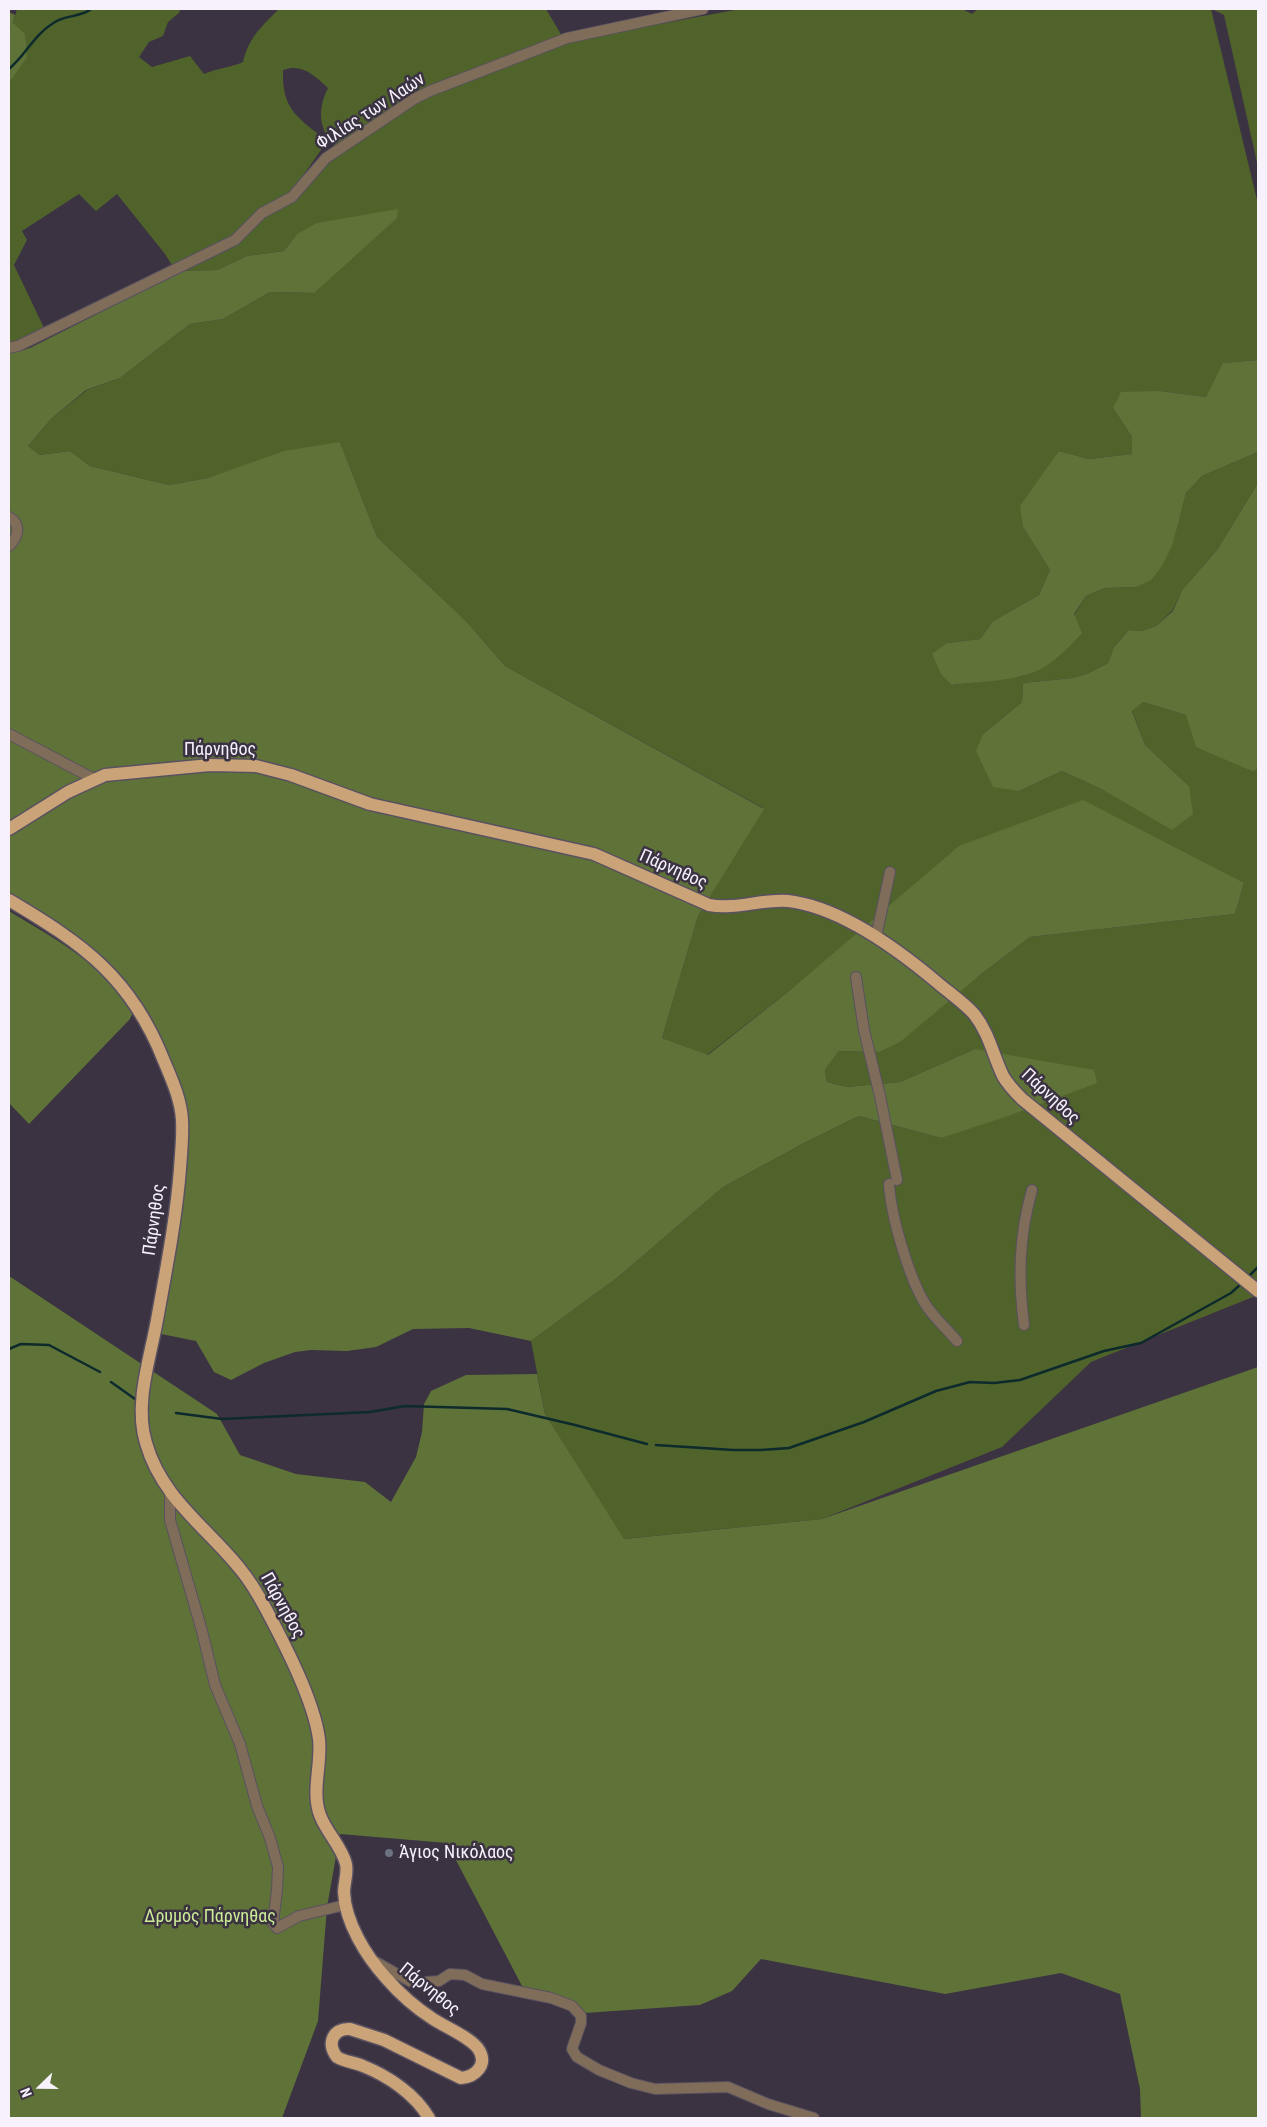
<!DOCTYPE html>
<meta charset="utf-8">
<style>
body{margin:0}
#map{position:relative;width:1267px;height:2127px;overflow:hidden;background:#3b3242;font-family:"Roboto Condensed",sans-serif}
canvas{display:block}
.frame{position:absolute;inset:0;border:10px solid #f7f1fc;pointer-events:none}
.north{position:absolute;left:15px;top:2062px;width:50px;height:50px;-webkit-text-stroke:4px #3b3242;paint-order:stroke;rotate:248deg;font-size:14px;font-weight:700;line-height:20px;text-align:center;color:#f7f1fc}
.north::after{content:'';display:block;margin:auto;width:18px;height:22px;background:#f7f1fc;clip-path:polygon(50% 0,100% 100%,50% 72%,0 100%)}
</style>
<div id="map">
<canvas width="1267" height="2127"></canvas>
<div class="frame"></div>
<div class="north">N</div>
</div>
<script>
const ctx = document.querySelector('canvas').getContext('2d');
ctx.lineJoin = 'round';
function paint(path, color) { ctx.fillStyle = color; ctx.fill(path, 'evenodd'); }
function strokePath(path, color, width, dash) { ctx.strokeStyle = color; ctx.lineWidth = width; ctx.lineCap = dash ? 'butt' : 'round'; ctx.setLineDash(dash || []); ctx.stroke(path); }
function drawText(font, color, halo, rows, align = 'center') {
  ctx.font = font + ' "Roboto Condensed",sans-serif'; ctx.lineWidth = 5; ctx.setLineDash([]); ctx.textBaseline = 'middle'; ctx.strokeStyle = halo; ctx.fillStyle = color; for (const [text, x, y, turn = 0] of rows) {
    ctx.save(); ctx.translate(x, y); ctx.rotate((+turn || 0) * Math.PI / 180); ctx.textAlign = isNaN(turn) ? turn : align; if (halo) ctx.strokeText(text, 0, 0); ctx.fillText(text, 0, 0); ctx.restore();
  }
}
paint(new Path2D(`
 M17 9H179L180 12 168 22 163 36 149 42 139 57 152 67 190 56 204 74C217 68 230 68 243 62 249 37 262 26 279 9H546L562 36 439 82 338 148C318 132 317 109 328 88 314 75 302 63 283 70 282 103 292 114 317 133L321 150 293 190 227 242 173 267 165 254 117 194 96 211 79 194 22 231 27 240 14 265 45 330 9 346V81L12 79 13 23Z
 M740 9H962L972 14 978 9H1211L1258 204V360L1224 363 1206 397 1160 391 1113 408 1132 437V454L1089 459 1059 451 1023 527 1050 570 1039 595 993 621 980 639 947 643 952 685 1023 676 1041 668 1086 596 1105 588 1136 587 1179 518 1186 493 1202 476 1258 452V483L1217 550 1182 590 1173 610 1156 626 1141 631 1129 630 1114 647 1108 663 1089 673 1073 678 1023 683 1022 702 983 734 1019 791 1062 771 1105 791 1189 786 1145 745 1132 710 1143 702 1186 715 1235 763 1254 772 1258 768V1295L1091 1362 1002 1447 822 1519 623 1539 545 1414 531 1341 618 1277 723 1187 806 1142 859 1116 941 1138 975 1049 900 1082 847 1087 827 1082 825 1070 839 1051 879 1052 1030 937 1235 914 1244 883 794 987 707 1055 662 1038 698 916 763 808 505 666 465 620 377 537 340 442 208 478 169 485 90 466 70 451 38 455 28 446 51 419 87 390 120 378 190 324 223 319 270 292 314 293 297 234 284 251 247 256 217 270 182 271 220 253 237 242 323 164 432 94 567 43 601 35Z
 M1212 9H1258V167L1224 15Z`), '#50632b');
paint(new Path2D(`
 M9 12 15 15 13 23 25 34 27 57 12 79 9 81Z
 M398 209 397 218 314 293 270 292 223 319 190 324 120 378 86 390 51 419 28 446 39 455 70 451 90 466 169 485 208 478 284 451 340 442 377 537 465 620 505 666 764 809 698 916 662 1038 708 1055 794 987 959 846 1083 800 1244 883 1235 914 1030 937 980 975 900 1042 879 1052 839 1051 825 1070 827 1082 847 1087 900 1082 975 1049 1094 1070 1097 1083 1008 1116 941 1138 859 1116 806 1142 723 1187 618 1277 531 1341 469 1328 413 1329 376 1347 347 1351 311 1350 295 1352 264 1363 231 1380 214 1372 196 1341 161 1334 180 1220 177 1085 107 964 9 897V354L30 348 182 271 217 270 247 256 284 251 297 234 317 223Z
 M1258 360V452L1202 476 1186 493 1172 546 1162 566 1151 580 1136 587 1105 588 1086 596 1074 614 1082 633C1070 646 1057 660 1041 669 1015 682 980 681 952 685L941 674 932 654 947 643 980 639 993 621 1039 595 1050 570 1023 527 1020 506 1059 451 1089 459 1132 454V437L1113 408 1121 392 1160 391 1206 397 1223 363Z
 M1258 483V768L1254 772 1196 747 1186 715 1143 702 1132 711 1145 745 1189 786 1193 814 1172 830 1105 791 1062 771 1019 791 993 787 976 751 983 734 1022 702 1023 683 1073 678 1089 673 1108 663 1114 647 1129 630 1141 631 1156 626 1173 611 1182 590 1217 550Z
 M9 911C45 933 86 955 115 987 122 995 127 1004 133 1012L130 1019 29 1124 9 1103Z
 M9 1276 217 1414 240 1455 296 1474 365 1482 391 1502 416 1457 422 1432 424 1404 431 1391 466 1375 537 1374 545 1414 624 1539 822 1519 1258 1367V2118H1141L1140 2089 1120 1994 1061 1973 945 1994 761 1959 732 1991 700 2005 585 2013 522 1986 447 1843 340 1834 327 1907 318 2021 282 2118H9Z`), '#5f7339');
strokePath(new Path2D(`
 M9 69C27 54 33 35 55 22 66 15 82 17 91 9
 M1248 1277 1258 1267
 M9 1349 21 1344 49 1345 100 1372
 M111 1382 135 1399
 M176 1413 222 1419 370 1412 405 1406 507 1409 575 1425 647 1444
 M656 1445 733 1450H761L789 1448 864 1422 936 1391 970 1382 994 1383 1020 1380 1104 1351 1141 1343 1231 1293 1242 1283`), '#0d2a2c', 2.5);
const minor = new Path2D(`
 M9 348 18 346 235 240 262 213 292 197 326 158 414 99 430 91 567 38 703 9
 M9 517C22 525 18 537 9 546
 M9 734 94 779
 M876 937 890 872
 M856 977 864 1030 880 1096 897 1180
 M889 1184C891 1216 908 1274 924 1302 932 1316 946 1328 957 1341
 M1024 1325C1018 1278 1019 1236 1032 1190
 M170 1491V1520L202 1631 215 1685 240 1744 257 1806 270 1838 278 1867 277 1890 273 1923 277 1928 299 1916 345 1905
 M376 1962 413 1983 439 1981 450 1974 465 1975 482 1984 551 1998 572 2006 581 2016V2023L572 2049 577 2057 599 2070 631 2083 655 2089 728 2087 768 2104 814 2118`);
const major = new Path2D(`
 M9 829 68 792 105 775 210 765 256 766 291 775 370 804 594 854 709 905C735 910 761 899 788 901 841 907 900 951 939 984 951 994 964 1003 974 1014 989 1033 993 1055 1003 1076 1008 1085 1015 1092 1022 1099L1258 1291
 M9 900C83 944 131 977 164 1061 172 1080 181 1100 182 1120 183 1137 181 1153 180 1169 176 1220 166 1270 157 1320 150 1359 134 1404 146 1443 162 1499 207 1527 241 1570 251 1582 259 1596 267 1611 285 1645 314 1701 319 1739 322 1764 311 1791 320 1815 326 1832 342 1847 346 1864 348 1873 344 1883 344 1892 345 1922 366 1956 386 1978 399 1993 416 2008 433 2019 445 2027 472 2038 479 2050 488 2065 475 2077 461 2078L384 2040 350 2029C333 2028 326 2044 337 2057 345 2062 354 2062 363 2066 388 2076 415 2094 429 2118`);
strokePath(minor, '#595160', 12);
strokePath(major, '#595160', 15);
strokePath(minor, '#806d59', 10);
strokePath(major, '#caa378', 12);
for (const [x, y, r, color] of [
 [389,1853,5,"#6b7280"]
]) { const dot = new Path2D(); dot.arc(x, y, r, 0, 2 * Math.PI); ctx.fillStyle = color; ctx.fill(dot); strokePath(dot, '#3b3242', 2); }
drawText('18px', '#f7f1fc', '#3b3242', [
 ["Φιλίας των Λαών",371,112,-33],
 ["Πάρνηθος",220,750],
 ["Πάρνηθος",673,870,24],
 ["Πάρνηθος",1050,1097,43],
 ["Πάρνηθος",155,1220,-82],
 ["Πάρνηθος",282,1606,61],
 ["Πάρνηθος",429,1990,39]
]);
drawText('18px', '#f7f1fc', '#3b3242', [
 ["Άγιος Νικόλαος",399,1853]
], 'left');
drawText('18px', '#ccec96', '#3b3242', [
 ["Δρυμός Πάρνηθας",210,1917]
]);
</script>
